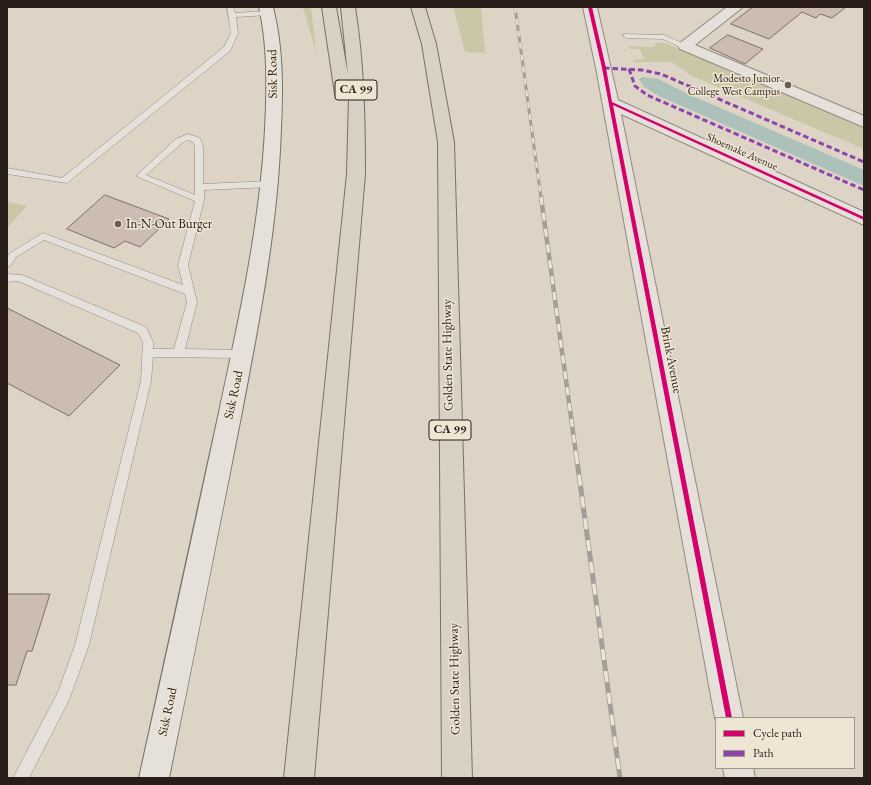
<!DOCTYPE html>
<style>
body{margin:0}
#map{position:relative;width:871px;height:785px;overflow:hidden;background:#ddd4c6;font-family:"EB Garamond",serif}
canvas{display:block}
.frame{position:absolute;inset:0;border:8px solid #2a1d19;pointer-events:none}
.legend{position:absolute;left:715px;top:717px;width:140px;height:52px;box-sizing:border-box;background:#efe5d3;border:1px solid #a09589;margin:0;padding:5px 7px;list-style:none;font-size:12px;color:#2a1d19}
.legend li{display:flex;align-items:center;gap:8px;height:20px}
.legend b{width:20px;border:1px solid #a09589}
</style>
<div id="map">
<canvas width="871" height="785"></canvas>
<div class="frame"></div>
<ul class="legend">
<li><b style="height:5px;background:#d6006c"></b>Cycle path</li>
<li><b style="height:5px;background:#8e44ad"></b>Path</li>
</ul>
</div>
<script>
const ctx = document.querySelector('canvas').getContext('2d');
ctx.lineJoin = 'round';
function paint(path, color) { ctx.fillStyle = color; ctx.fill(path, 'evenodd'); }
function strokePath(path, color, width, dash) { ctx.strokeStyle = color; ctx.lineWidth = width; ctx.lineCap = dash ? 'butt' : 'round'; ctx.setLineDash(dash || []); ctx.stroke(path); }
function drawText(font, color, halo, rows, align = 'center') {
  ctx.font = font + ' "EB Garamond",serif'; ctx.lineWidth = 3; ctx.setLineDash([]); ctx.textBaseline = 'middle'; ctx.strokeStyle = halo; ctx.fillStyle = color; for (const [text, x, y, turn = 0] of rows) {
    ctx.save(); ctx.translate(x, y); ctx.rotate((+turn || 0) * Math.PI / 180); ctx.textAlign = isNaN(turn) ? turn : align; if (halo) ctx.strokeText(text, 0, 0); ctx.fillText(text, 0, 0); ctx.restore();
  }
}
paint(new Path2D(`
 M303 7H311L316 52Z
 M453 7H481L485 53 465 52Z
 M655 43H665L864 128V149L694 77 671 62H634L633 60 644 59 640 49H630L629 46 655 47Z
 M7 202 27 206 7 228Z`), '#cac7a7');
paint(new Path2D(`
 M643 77 658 79 688 94 864 170V186L659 96 644 87 639 79Z`), '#acc1b9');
const building = new Path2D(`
 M753 7H843L845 8 832 18 820 14 816 18 802 12 769 39 731 24Z
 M728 35 763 49 745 64 710 48Z
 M105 195 169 219 140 247 125 241 114 248 67 229Z
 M7 308 120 365 69 416 7 383Z
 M7 594H50L32 651H27L16 685H7Z`);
paint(building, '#cdbcb2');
strokePath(building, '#77716a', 1);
const service = new Path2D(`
 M227 7H233L235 13 268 11 272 13 268 15 236 17 238 33 230 51 67 183 7 174V168L62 178 224 47 231 33Z
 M624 34 664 35 689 46 682 48 663 39 627 38 623 36Z
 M188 134 200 138 203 146V184L270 181 274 184 270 187 204 190V200L188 265 197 302 185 349 242 350 247 354 242 358 153 357 151 381 89 645 69 700 29 778H13L58 692 75 645 141 381 143 342 138 333 18 281 7 282V274L22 275 146 327 153 342V349H174L187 302 185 294 44 240 16 257 10 266 7 267V257L10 253 43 233 183 285 178 265 195 201 136 176 176 139ZM188 140 193 142 195 146V195L146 175 182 143Z`);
const minor = new Path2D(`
 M583 7H597L618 100 864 212V225L621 114 743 718H716V721L715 718 596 68Z
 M727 7H743L695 45 864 116V127L680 49 678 46 680 43Z
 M723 768H753L755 778H725Z`);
const secondary = new Path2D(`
 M259 7H273C283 47 283 87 281 128 278 224 260 318 242 412 218 534 194 656 169 778H139C166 656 193 534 219 412 239 319 260 225 265 129 267 88 268 47 259 7Z`);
const motorway = new Path2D(`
 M322 7H336L348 75 341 7H355C364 63 365 118 365 174L314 778H284L347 174 349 97 343 99 337 97 335 94Z
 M411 7H425L436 44 454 142 472 778H442L438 142 422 44Z`);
strokePath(service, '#918a81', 1);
strokePath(minor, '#918a81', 2);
strokePath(secondary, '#77716a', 2);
strokePath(motorway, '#77716a', 2);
paint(service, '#e5e0d9');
paint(minor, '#e5e0d9');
paint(secondary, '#e5e0d9');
paint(motorway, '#d9d1c4');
const railFar2 = new Path2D(`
 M515 7 541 198`);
const railFar1 = new Path2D(`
 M541 197 576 454`);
const rail = new Path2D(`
 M576 453 620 778`);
strokePath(railFar2, '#a39e98', 3);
strokePath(railFar1, '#a39e98', 4.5);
strokePath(rail, '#a39e98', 5);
strokePath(railFar2, '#efe5d3', 2, [6]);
strokePath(railFar1, '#efe5d3', 3, [8]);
strokePath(rail, '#efe5d3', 3.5, [11]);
strokePath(new Path2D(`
 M604 68 642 70 661 74 864 162
 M629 69 635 86 647 95 864 190`), '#8e44ad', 3, [5.5, 3]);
paint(new Path2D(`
 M588 7H592L606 68 612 102 864 217V220L613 105 732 718H726L602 68Z`), '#d6006c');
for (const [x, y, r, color] of [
 [788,85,4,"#695d56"],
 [118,224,4,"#695d56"]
]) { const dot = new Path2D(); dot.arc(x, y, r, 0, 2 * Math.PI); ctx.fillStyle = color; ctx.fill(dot); strokePath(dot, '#efe5d3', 1.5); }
drawText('11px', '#2a1d19', '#efe5d3', [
 ["Modesto Junior",780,79],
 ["College West Campus",780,92]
], 'right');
drawText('11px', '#2a1d19', '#efe5d3', [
 ["Shoemake Avenue",742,152,24]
]);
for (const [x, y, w] of [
 [356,90,42],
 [450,430,42]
]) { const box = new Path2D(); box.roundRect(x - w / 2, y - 10, w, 20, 3); ctx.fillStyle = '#efe5d3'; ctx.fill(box); strokePath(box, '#2a1d19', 1); }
drawText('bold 12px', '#2a1d19', null, [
 ["CA 99",356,90],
 ["CA 99",450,430]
]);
drawText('13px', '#2a1d19', '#efe5d3', [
 ["Sisk Road",273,74,-91],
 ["Golden State Highway",448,355,-91],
 ["Brink Avenue",671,360,79],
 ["Sisk Road",234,395,-78],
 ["Golden State Highway",455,679,-91],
 ["Sisk Road",168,712,-78]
]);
drawText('13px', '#2a1d19', '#efe5d3', [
 ["In-N-Out Burger",126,224]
], 'left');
</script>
